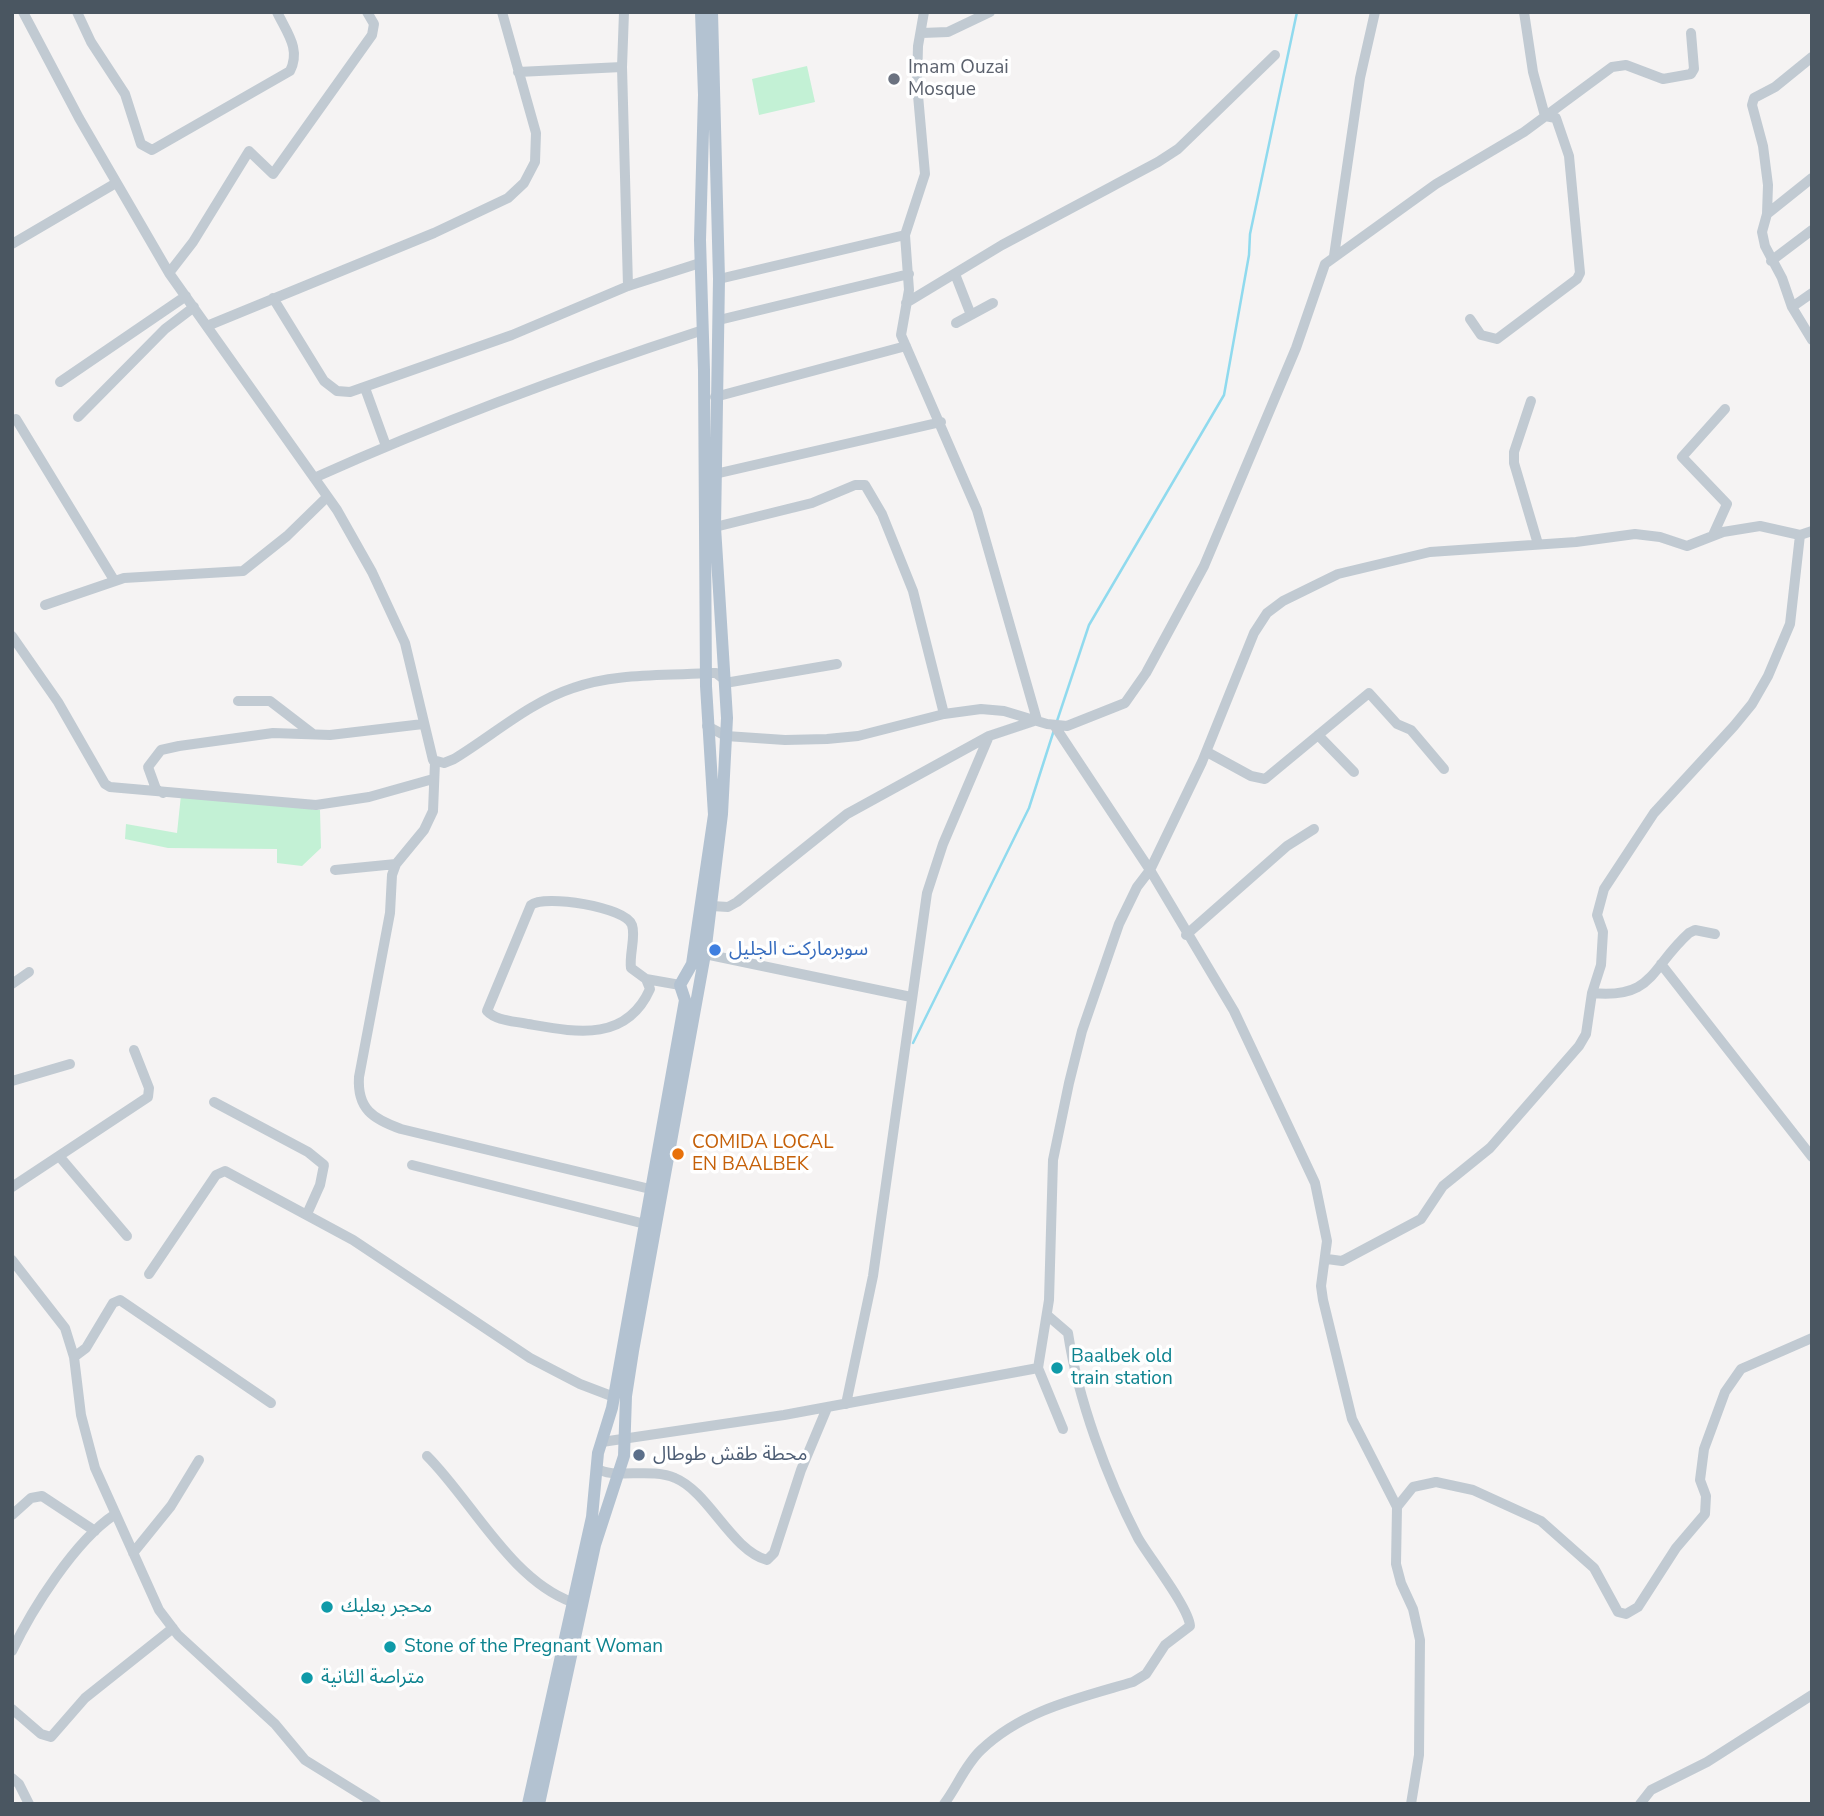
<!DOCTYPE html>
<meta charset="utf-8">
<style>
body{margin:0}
#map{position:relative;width:1824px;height:1816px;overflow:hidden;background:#f5f3f3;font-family:"Nunito Sans",sans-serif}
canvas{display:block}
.frame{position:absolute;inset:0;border:14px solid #4a5661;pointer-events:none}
</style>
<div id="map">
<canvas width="1824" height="1816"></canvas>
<div class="frame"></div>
</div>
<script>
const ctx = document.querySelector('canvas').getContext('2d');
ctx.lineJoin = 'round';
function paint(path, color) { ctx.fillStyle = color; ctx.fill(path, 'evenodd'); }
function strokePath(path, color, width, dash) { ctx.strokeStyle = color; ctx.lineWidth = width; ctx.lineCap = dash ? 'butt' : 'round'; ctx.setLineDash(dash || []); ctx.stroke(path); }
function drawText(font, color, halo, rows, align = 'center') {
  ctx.font = font + ' "Nunito Sans","Noto Sans Arabic",sans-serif'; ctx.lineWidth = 7; ctx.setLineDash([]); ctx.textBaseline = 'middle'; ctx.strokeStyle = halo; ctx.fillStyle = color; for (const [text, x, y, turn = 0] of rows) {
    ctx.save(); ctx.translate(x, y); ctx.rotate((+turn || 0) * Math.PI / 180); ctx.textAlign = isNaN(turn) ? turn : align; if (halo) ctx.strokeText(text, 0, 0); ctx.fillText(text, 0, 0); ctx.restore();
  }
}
paint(new Path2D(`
 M807 66 815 102 759 115 752 79Z
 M181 795 320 810 321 848 302 866 277 863V849L168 848 125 839 126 824 177 833Z`), '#c3f1d5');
strokePath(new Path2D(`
 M1057 721 1089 625 1224 395 1249 255 1250 234 1297 12
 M913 1043 1029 808 1054 730`), '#90daee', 2.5);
strokePath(new Path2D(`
 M23 12 79 118 169 273 337 510 372 572 405 643 433 760 444 763 454 759C492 736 530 702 573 688 615 673 662 676 706 673H716L725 680
 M77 12 91 42 125 94 141 144 152 150 290 71C301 49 287 33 277 12
 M624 12 622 67 628 286
 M1524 12 1533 72 1545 116
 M922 33 948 32 990 12
 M1812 57 1775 87 1754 98 1752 105 1763 146 1768 185 1767 214 1762 232 1765 246 1782 278 1792 307 1812 340
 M518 72 622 67
 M1767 214 1812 178
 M12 244 116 183
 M1334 256 1360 78 1375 12
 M1771 261 1812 230
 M169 273 193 242 249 151 273 174 372 35 374 24 367 12
 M955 274 971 315
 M719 279 905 235
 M273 298 324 381 337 391 350 392 512 335 628 286 700 263
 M906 303 1002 245 1158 162 1178 149 1275 55
 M1792 307 1812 293
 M1470 319 1481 335 1497 339 1577 279 1580 273 1569 156 1556 118 1545 116
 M719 320 909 274
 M956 323 993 303
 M207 326 434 233 508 198 524 183 535 162 536 133 502 12
 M60 382 186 296
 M365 388 386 446
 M715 397 906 346
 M1531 401 1514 452V463L1538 544
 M78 417 165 329 194 307
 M16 419 114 580
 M715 474 941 422
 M314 478C441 421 571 373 703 330
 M715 527 812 503 855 485H865L882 514 913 591 944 714
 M1713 535 1727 504 1682 457 1725 409
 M45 605 124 578 243 571 287 536 327 497
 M12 636 58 702 105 784 110 787 316 805 369 797 433 779
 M725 683 837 664
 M238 701H270L313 734
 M1054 725 1150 870 1234 1011 1315 1183 1327 1241 1321 1286 1323 1300 1352 1419 1397 1507 1396 1564 1401 1583 1413 1609 1420 1640 1419 1755 1411 1804
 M707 726 726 736 785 740 827 739 858 736 944 714 981 709 1004 711 1047 724 1067 726 1125 703 1146 673 1204 566 1296 348 1325 264 1436 184 1524 132 1612 67 1626 65 1663 79 1691 74 1694 69 1691 33
 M1318 735 1354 772
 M1207 752 1251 776 1265 779 1369 693 1397 724 1411 730 1444 769
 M435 762 433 811 424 830 396 864 392 875 390 913 359 1077C357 1109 373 1119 401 1129L650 1189
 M163 793 156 789 148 767 161 750 179 746 273 733 330 735 423 724
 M335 870 396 864
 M712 906 728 907 737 902 847 814 989 736 1037 720 977 510 901 335 909 290 905 235 925 174 917 84 918 46 924 12
 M1186 935 1287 846 1314 829
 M705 954 911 997
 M1661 964 1812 1157
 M646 979 650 989C626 1043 575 1032 528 1024 515 1021 496 1021 487 1011L531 905C544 894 626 907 632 925 636 937 629 955 631 968L646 979 680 985
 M12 984 29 972
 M1592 993C1654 999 1650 968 1689 933L1695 930 1715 934
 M12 1081 70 1064
 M214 1102 308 1152 324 1165 320 1185 307 1214
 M59 1156 127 1236
 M412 1165 645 1224
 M12 1187 148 1097 149 1088 134 1050
 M1327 1259 1342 1261 1421 1219 1443 1186 1490 1148 1579 1046 1586 1034 1592 993 1601 965 1603 932 1597 915 1604 889 1654 813 1734 726 1752 704 1768 676 1790 624 1800 535 1812 531
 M12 1260 65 1328 74 1357 81 1415 95 1468 159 1610 178 1635 275 1724 305 1760 376 1804
 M149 1274 216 1175 225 1171 353 1240 530 1358 580 1384 614 1397
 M74 1357 86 1348 113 1303 120 1300 271 1403
 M846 1404 873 1276 927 893 943 844 989 736
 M1063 1429 1038 1368 1049 1300 1053 1160 1069 1083 1082 1031 1119 924 1137 887 1150 870 1202 762 1254 633 1267 613 1283 601 1338 574 1430 552 1576 542 1635 534 1660 537 1687 546 1723 532 1760 526 1800 535
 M602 1442 784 1415 1038 1368
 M427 1456C472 1501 511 1580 572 1602
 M597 1468C611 1480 651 1467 675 1478 709 1492 731 1550 767 1560L774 1553 801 1470 827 1408
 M1397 1507 1413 1487 1436 1482 1473 1490 1541 1521 1594 1568 1618 1612 1626 1614 1638 1607 1676 1548 1705 1514 1706 1496 1700 1480 1704 1449 1725 1392 1741 1369 1812 1338
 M12 1515 31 1498 42 1496 95 1531
 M133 1553 171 1506 199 1460
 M12 1651C32 1609 75 1541 114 1515
 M12 1709 41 1734 51 1737 85 1698 173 1628
 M12 1778 19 1784 29 1804
 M944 1804C957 1787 965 1765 981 1750 1023 1710 1079 1698 1133 1682L1146 1674 1165 1645 1190 1626C1189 1608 1149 1557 1138 1538 1107 1478 1078 1400 1068 1333L1047 1315
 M1640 1804 1651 1790 1707 1762 1812 1695`), '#c1cad2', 10);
strokePath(new Path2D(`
 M528 1804 592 1517 598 1453 612 1408 685 1000 680 985 692 964 714 815 706 686 704 370 700 240 704 95 701 12
 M539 1804 595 1545 624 1456 626 1396 633 1351 705 954 722 814 727 718 715 527 719 279 712 12`), '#b3c2d1', 12);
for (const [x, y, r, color] of [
 [894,79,7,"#6b7280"],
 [715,950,7,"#3f7fe0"],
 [678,1154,7,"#e8710a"],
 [1057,1368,7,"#0f9aa8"],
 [639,1455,7,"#5c6f8a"],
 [327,1607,7,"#0f9aa8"],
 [390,1647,7,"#0f9aa8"],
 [307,1678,7,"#0f9aa8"]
]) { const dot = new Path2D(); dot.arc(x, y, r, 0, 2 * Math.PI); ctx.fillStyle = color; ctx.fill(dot); strokePath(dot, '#fff', 2.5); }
drawText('19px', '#5b616d', '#fff', [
 ["Imam Ouzai",908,68],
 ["Mosque",908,90]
], 'left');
drawText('19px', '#366cbe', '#fff', [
 ["سوبرماركت الجليل",729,950]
], 'left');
drawText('19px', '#c56008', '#fff', [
 ["COMIDA LOCAL",692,1143],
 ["EN BAALBEK",692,1165]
], 'left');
drawText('19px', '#0d838f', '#fff', [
 ["Baalbek old",1071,1357],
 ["train station",1071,1379],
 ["محجر بعلبك",341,1607],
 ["Stone of the Pregnant Woman",404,1647],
 ["متراصة الثانية",321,1678]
], 'left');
drawText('19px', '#4e5e75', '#fff', [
 ["محطة طقش طوطال",653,1455]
], 'left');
</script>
